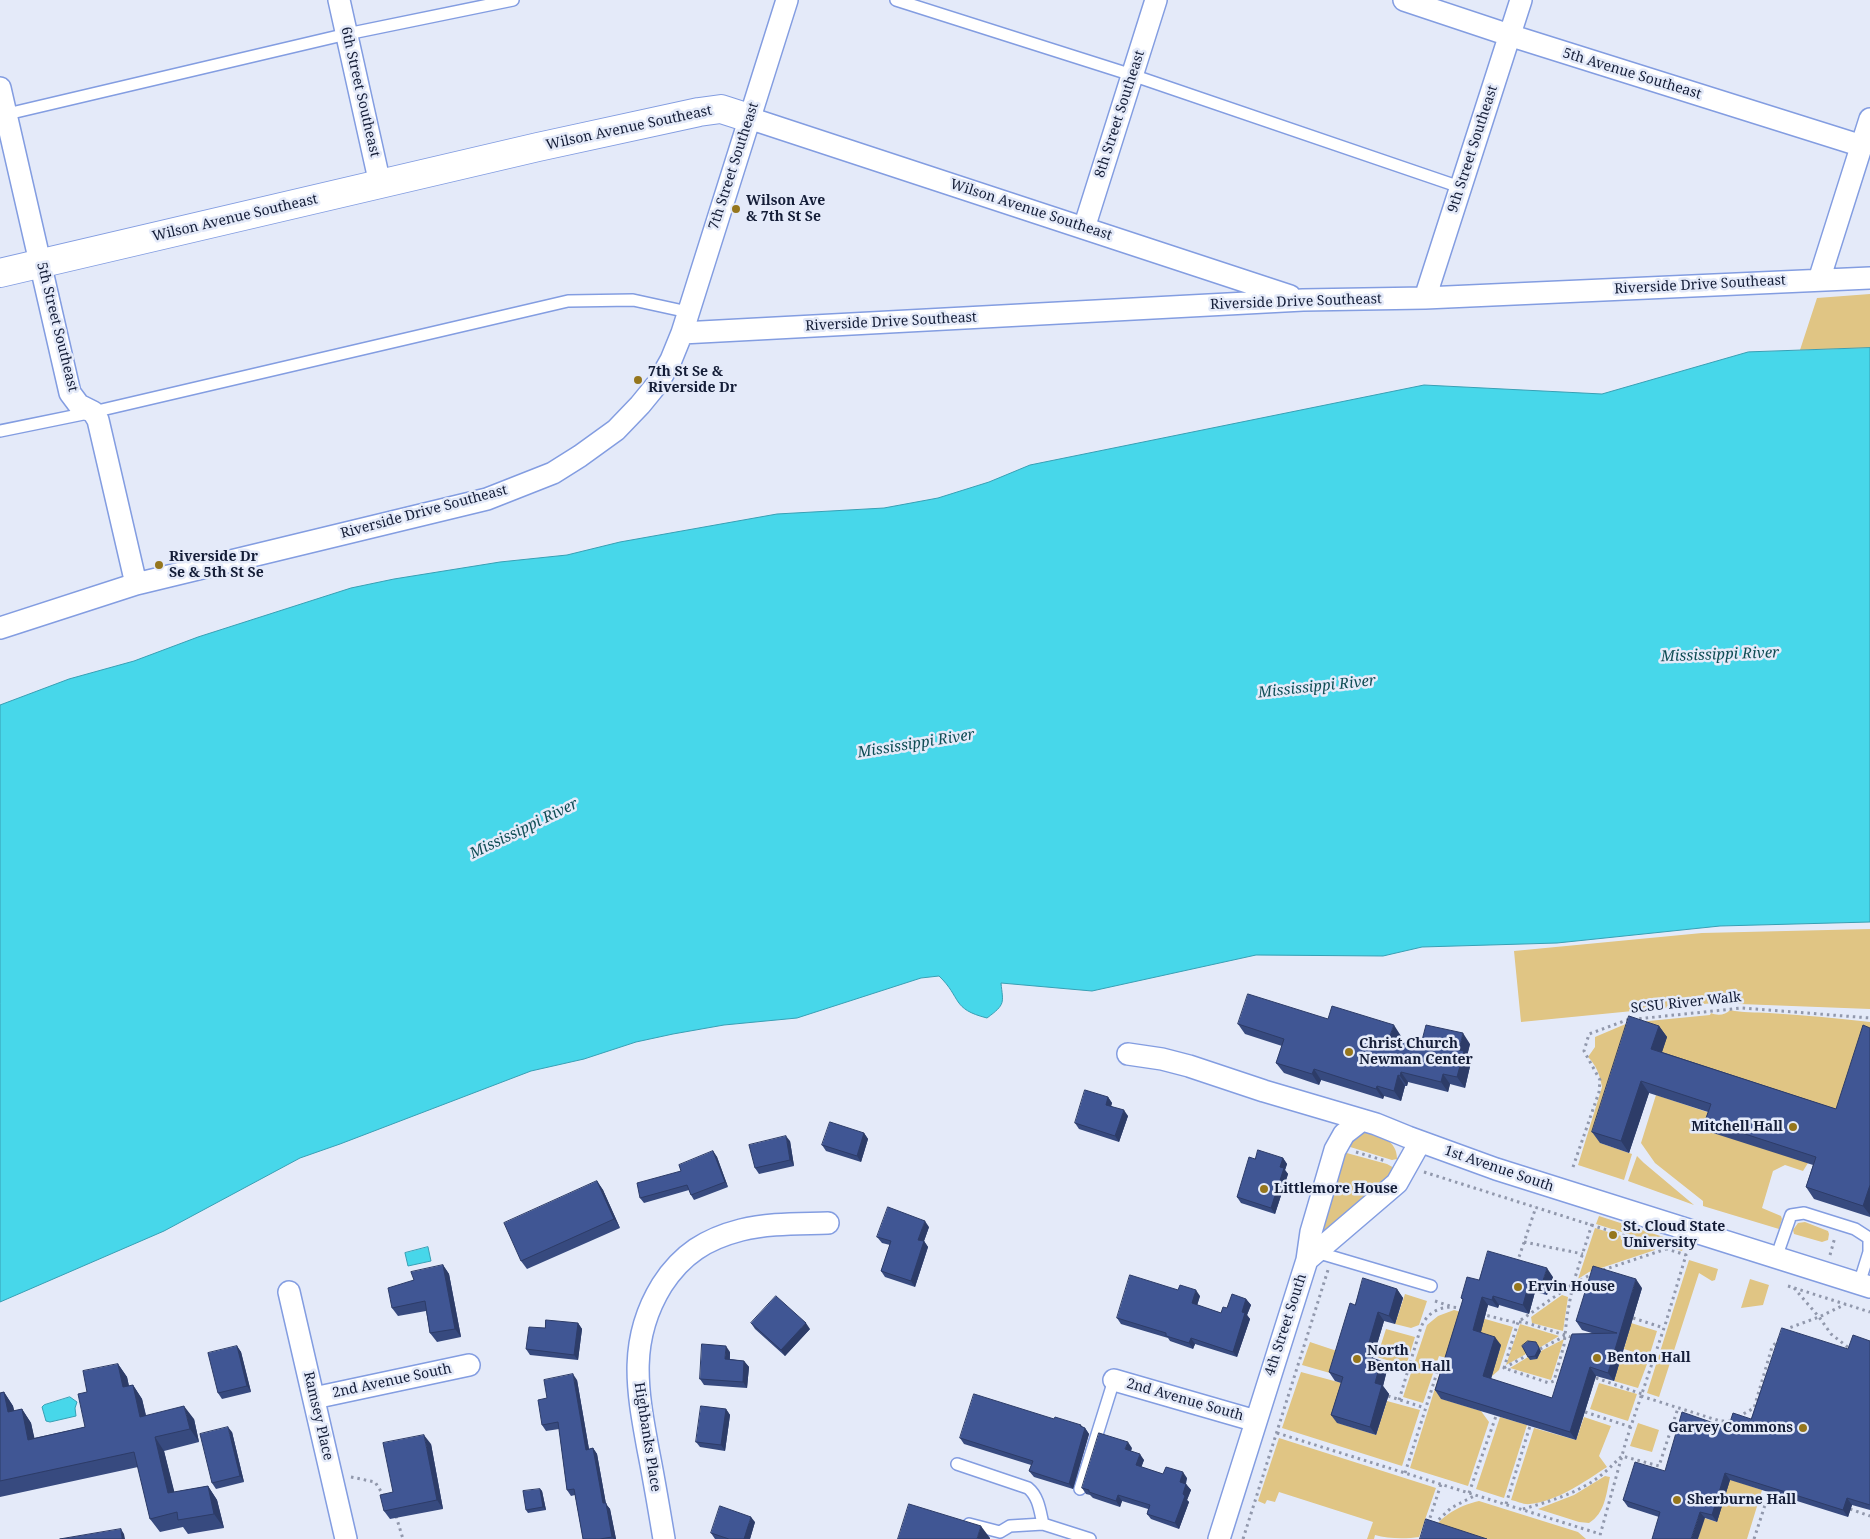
<!DOCTYPE html>
<style>
body{margin:0}
canvas{display:block;background:#e4eaf9}
</style>
<canvas width="1870" height="1539"></canvas>
<script>
const ctx = document.querySelector('canvas').getContext('2d');
ctx.lineJoin = 'round';
function paint(path, color) { ctx.fillStyle = color; ctx.fill(path, 'evenodd'); }
function strokePath(path, color, width, dash) { ctx.strokeStyle = color; ctx.lineWidth = width; ctx.lineCap = dash ? 'butt' : 'round'; ctx.setLineDash(dash || []); ctx.stroke(path); }
function drawText(font, color, halo, rows, align = 'center') {
  ctx.font = font + ' "Noto Serif",serif'; ctx.lineWidth = 5; ctx.setLineDash([]); ctx.textBaseline = 'middle'; ctx.strokeStyle = halo; ctx.fillStyle = color; for (const [text, x, y, turn = 0] of rows) {
    ctx.save(); ctx.translate(x, y); ctx.rotate((+turn || 0) * Math.PI / 180); ctx.textAlign = isNaN(turn) ? turn : align; if (halo) ctx.strokeText(text, 0, 0); ctx.fillText(text, 0, 0); ctx.restore();
  }
}
paint(new Path2D(`
 M1870 294V348L1800 350 1817 298Z
 M1870 929V1009L1714 1003 1521 1022 1514 951 1702 933Z
 M1730 1010C1742 1013 1756 1012 1769 1013 1802 1015 1836 1018 1870 1022V1041L1844 1121 1659 1061 1600 1143 1632 1154 1624 1180 1578 1165 1602 1087C1600 1075 1596 1065 1588 1057L1595 1047V1037L1628 1023 1710 1015 1711 1013C1717 1016 1726 1015 1730 1010Z
 M1656 1095 1719 1116 1808 1163 1803 1171 1785 1165 1773 1171 1762 1208 1781 1216 1782 1219 1779 1229 1703 1206V1201L1655 1163 1641 1143Z
 M1365 1130C1381 1137 1397 1140 1397 1159L1392 1160 1347 1146 1346 1140Z
 M1343 1152 1387 1164 1396 1169 1392 1176 1320 1236Z
 M1637 1156 1644 1163 1694 1205 1628 1181Z
 M1599 1216 1685 1244 1682 1251 1596 1224Z
 M1805 1222 1828 1231 1829 1234 1828 1240 1822 1242 1794 1234 1793 1230 1798 1223Z
 M1595 1228 1654 1246 1655 1250 1589 1272 1578 1279Z
 M1689 1260 1718 1269 1715 1280 1712 1281 1699 1273 1659 1397 1647 1393Z
 M1750 1279 1769 1285 1763 1305 1741 1308Z
 M1405 1294 1427 1301 1419 1325 1411 1328 1395 1324Z
 M1562 1295 1568 1297 1563 1331 1532 1323 1531 1317Z
 M1454 1310 1513 1327 1499 1370 1491 1377 1501 1345 1454 1360 1439 1356 1423 1403 1403 1397 1427 1325 1438 1316Z
 M1631 1323 1657 1331 1649 1357 1624 1349Z
 M1520 1324 1559 1336 1539 1348 1538 1346 1525 1351 1526 1354 1506 1365Z
 M1386 1329 1415 1337 1406 1366 1377 1357Z
 M1564 1339 1551 1380 1510 1368 1528 1357C1534 1362 1539 1358 1541 1351Z
 M1310 1342 1343 1353 1337 1375 1302 1365Z
 M1621 1357 1647 1364 1638 1388 1614 1381Z
 M1442 1366 1451 1368 1442 1399 1481 1411 1489 1422 1468 1486 1410 1468Z
 M1301 1372 1349 1385 1338 1423 1376 1435 1387 1401 1420 1410 1402 1466 1282 1428Z
 M1599 1383 1637 1394 1628 1421 1590 1409Z
 M1500 1417 1527 1425 1504 1498 1476 1489Z
 M1584 1417 1611 1426 1599 1456 1607 1467C1584 1482 1558 1501 1530 1504 1524 1505 1517 1501 1511 1500L1534 1428 1576 1440Z
 M1638 1423 1659 1430 1652 1452 1630 1446Z
 M1279 1438 1436 1488 1419 1537C1407 1539 1388 1539 1375 1535L1374 1539H1367L1373 1522 1279 1492 1275 1502 1267 1500 1265 1504 1258 1501Z
 M1717 1475 1762 1490 1747 1539H1698L1704 1518 1717 1522Z
 M1605 1476 1610 1477C1606 1495 1605 1513 1589 1523L1579 1522 1538 1509 1574 1495Z
 M1479 1501 1578 1532 1586 1539H1427C1437 1518 1457 1506 1479 1501Z`), '#e0c584');
const water = new Path2D(`
 M1870 348V922L1720 926 1557 943 1422 947 1383 956 1256 955 1092 991 1001 983C1003 1003 1006 1004 987 1018 951 1009 962 998 939 976L921 978 797 1018 724 1025 673 1034 636 1042 584 1059 531 1071 340 1144 300 1158 164 1231 0 1302V705L69 679 134 661 198 637 351 588 394 579 500 562 567 555 620 542 777 514 884 508 938 498 989 482 1030 465 1424 385 1602 394 1748 352Z
 M428 1247 431 1261 408 1266 405 1253Z
 M70 1397 77 1402 75 1408 76 1416 50 1422 46 1421 42 1407 44 1405Z`);
paint(water, '#47d7ea');
strokePath(water, '#389fb4', 1);
const lane = new Path2D(`
 M896 0 1132 75 1460 187
 M3 115 347 34 513 0
 M0 431 93 412 568 301 633 300 688 312
 M1316 1252 1431 1286
 M1776 1258 1791 1215 1804 1213 1855 1229 1869 1238V1252L1859 1284
 M957 1464 1028 1488C1039 1497 1040 1512 1043 1524
 M1080 1489 1114 1380
 M969 1524 1000 1532 1010 1526 1043 1524 1090 1539`);
const street = new Path2D(`
 M339 0 380 184
 M1404 0 1509 35 1862 146
 M0 88 70 393 79 405 93 412 98 420 136 584
 M749 118 1290 296
 M1084 228 1156 0
 M1819 280 1870 119
 M1425 298 1521 0
 M682 333 1303 300 1425 298 1870 278
 M0 628 136 584 487 499 553 473 580 456 616 430 640 405 658 383 671 360 682 333 787 0
 M1128 1054 1162 1059 1189 1066 1264 1091 1376 1124 1408 1137 1496 1169 1870 1287
 M1307 1260 1397 1183 1420 1142
 M289 1292 346 1539
 M1114 1380 1256 1421
 M314 1398 469 1365
 M664 1539C659 1509 654 1479 648 1449 637 1389 628 1340 662 1285 682 1254 706 1239 741 1230 769 1223 799 1224 828 1223
 M1219 1539 1307 1260 1311 1232 1335 1150 1344 1134 1362 1120`);
const secondary = new Path2D(`
 M0 273 538 147 699 112 721 109 749 118`);
strokePath(lane, '#839de1', 14);
strokePath(street, '#839de1', 24);
strokePath(secondary, '#839de1', 30);
strokePath(new Path2D(`
 M1356 1152 1386 1161
 M1573 1167 1599 1092 1600 1080 1584 1051 1589 1034 1627 1020 1742 1008 1870 1018
 M1424 1172 1686 1255 1666 1322 1626 1441 1599 1539
 M1592 1224 1573 1284 1567 1316 1564 1345 1554 1381 1549 1383 1504 1368 1518 1322 1573 1284 1592 1274
 M1524 1242 1583 1254
 M1830 1255 1835 1237
 M1517 1263 1536 1207
 M1603 1270 1666 1249
 M1788 1286 1870 1312
 M1794 1288 1819 1317 1831 1334 1849 1348
 M1435 1301 1450 1306
 M1481 1314 1513 1322H1524L1574 1338
 M1633 1318 1664 1328
 M1786 1332 1789 1328 1819 1317 1846 1304
 M1540 1349 1565 1336
 M1622 1353 1653 1362
 M1504 1368 1526 1356
 M1596 1378 1642 1394
 M1388 1396 1425 1408
 M1641 1396 1720 1421H1733
 M1399 1400 1421 1327C1429 1309 1446 1304 1463 1309
 M1585 1412 1631 1427
 M1738 1417 1754 1408 1772 1347 1780 1338
 M1277 1433 1600 1534
 M1405 1473 1441 1360 1447 1362
 M351 1477 375 1482 384 1496
 M1469 1493 1496 1416
 M1506 1504 1530 1426
 M1523 1509C1551 1501 1582 1492 1605 1472 1611 1467 1616 1461 1622 1456L1659 1466 1678 1408
 M1850 1509 1870 1516
 M396 1516 403 1539
 M1428 1524 1441 1484
 M1434 1524 1451 1508 1476 1495
 M1243 1539 1328 1270
 M1754 1539 1765 1505`), '#9198ac', 3, [2.5, 4]);
strokePath(lane, '#fff', 11);
strokePath(street, '#fff', 21);
strokePath(secondary, '#fff', 28);
paint(new Path2D(`
 M1328 1019 1401 1036 1399 1041 1420 1048 1470 1044 1467 1056 1471 1062 1465 1088 1450 1084 1448 1092 1408 1082 1407 1086H1405L1401 1101 1384 1096 1383 1099 1321 1080 1319 1085 1284 1073 1276 1063 1282 1046 1245 1034 1238 1024Z
 M1659 1026 1667 1037 1662 1052 1836 1109 1870 1028V1217L1814 1199 1806 1187 1813 1165 1713 1133 1705 1121 1708 1112 1649 1093 1629 1153 1600 1143 1592 1132Z
 M1108 1097 1112 1103 1111 1106 1128 1116 1119 1142 1079 1129 1075 1123Z
 M864 1133 868 1139 861 1162 826 1151 822 1145Z
 M790 1141 794 1166 759 1174 755 1168Z
 M713 1151 717 1157 728 1187 694 1200 691 1195 689 1190 644 1203 640 1198 681 1171Z
 M1283 1158 1287 1164 1285 1170 1288 1174 1275 1214 1241 1203 1237 1197 1255 1159Z
 M597 1181 603 1190 620 1228 527 1269 521 1261Z
 M929 1227 924 1241 928 1247 915 1287 885 1277 881 1271 890 1245 882 1243 877 1237Z
 M443 1265 449 1274 461 1337 437 1342 430 1333 426 1311 398 1316 392 1308 414 1280Z
 M1553 1277 1547 1295 1535 1292 1529 1314 1499 1305 1498 1308 1488 1305 1481 1332 1501 1345 1491 1379 1552 1398 1595 1334 1582 1330 1576 1321 1642 1288 1614 1381 1596 1376 1576 1440 1441 1399 1435 1390 1463 1300 1461 1298 1479 1280Z
 M1397 1289 1403 1298 1395 1324 1384 1321 1373 1358 1387 1370 1383 1386 1389 1394 1376 1435 1337 1423 1331 1415 1341 1383 1335 1381 1329 1372 1355 1305Z
 M1178 1290 1200 1296 1197 1305 1221 1313 1227 1308 1246 1299 1251 1305 1247 1315 1250 1319 1237 1357 1195 1344 1193 1349 1170 1341 1168 1338 1121 1324 1117 1318Z
 M578 1323 582 1329 578 1360 530 1355 526 1349 545 1328Z
 M751 1323 810 1329 785 1356 755 1329Z
 M1870 1341V1510L1852 1505 1848 1517 1730 1480 1717 1522 1705 1518 1659 1517 1628 1507 1623 1500 1728 1428 1751 1419 1848 1349Z
 M237 1346 241 1352 251 1392 222 1399 218 1393Z
 M1541 1351 1537 1359 1530 1360 1528 1357Z
 M730 1352V1359L744 1361 749 1367 747 1388 704 1385 700 1379Z
 M118 1364 127 1377 129 1386 133 1385 142 1399 146 1415 194 1419 199 1442 164 1451 174 1492 208 1486 217 1500 224 1528 188 1534 183 1527 160 1532 150 1519 138 1467 0 1497V1393L4 1392 13 1406 14 1411 22 1409 31 1423 34 1438 85 1427 87 1392Z
 M577 1380 589 1449 593 1448 597 1454 606 1504 610 1509 616 1539H583L575 1495 571 1496 567 1490 559 1429 546 1431 542 1425 547 1398Z
 M726 1409 730 1415 725 1451 700 1447 696 1442Z
 M1082 1427 1085 1428 1089 1434 1073 1489 1034 1477 1029 1471 1031 1465 964 1444 960 1438Z
 M232 1432 244 1482 216 1489 212 1483Z
 M431 1444 443 1509 390 1519 384 1511 393 1492Z
 M1132 1448 1131 1451 1144 1460 1141 1467 1163 1474 1187 1478 1186 1484 1191 1490 1187 1500 1189 1502 1179 1529 1151 1519 1147 1514 1148 1509 1122 1501 1120 1507 1093 1498 1090 1495 1086 1494 1082 1488Z
 M540 1489 542 1491 546 1510 528 1513 526 1510Z
 M755 1522 750 1539H715L711 1533Z`), '#374a7f');
paint(new Path2D(`
 M1394 1025 1401 1036 1397 1049 1389 1038Z
 M1659 1026 1667 1037 1659 1061 1651 1049Z
 M1463 1033 1470 1044 1467 1056 1471 1062 1465 1088 1457 1077 1459 1050Z
 M1314 1069 1321 1080 1319 1085 1312 1074Z
 M1401 1072 1408 1082 1407 1086 1400 1076Z
 M1443 1074 1450 1084 1448 1092 1441 1082Z
 M1398 1075 1405 1086 1401 1101 1394 1091Z
 M1641 1081 1649 1093 1629 1153 1621 1141Z
 M1377 1086 1384 1096 1383 1099 1376 1089Z
 M1108 1097 1112 1103 1110 1110 1106 1105Z
 M1124 1110 1128 1116 1119 1142 1115 1136Z
 M864 1133 868 1139 861 1162 857 1156Z
 M786 1136 790 1141 794 1166 790 1160Z
 M713 1151 717 1157 728 1187 725 1182Z
 M1283 1158 1287 1164 1285 1170 1288 1174 1275 1214 1271 1208 1280 1167Z
 M597 1181 603 1190 620 1228 614 1219Z
 M1870 1185V1215L1863 1206Z
 M925 1221 929 1227 924 1241 928 1247 915 1287 911 1281 918 1240Z
 M443 1265 449 1274 461 1337 455 1329Z
 M1547 1268 1553 1277 1547 1295 1541 1287Z
 M1636 1279 1642 1288 1614 1381 1608 1373Z
 M1529 1283 1535 1292 1529 1314 1523 1305Z
 M1397 1289 1403 1298 1395 1324 1389 1316Z
 M1196 1290 1200 1296 1196 1309 1192 1303Z
 M1493 1296 1499 1305 1498 1308 1492 1300Z
 M1482 1297 1488 1305 1479 1339 1473 1330Z
 M1246 1299 1251 1305 1247 1315 1250 1319 1237 1357 1233 1352 1242 1312Z
 M1378 1312 1384 1321 1371 1364 1365 1356Z
 M578 1323 582 1329 578 1360 574 1355Z
 M806 1323 810 1329 785 1356 781 1350Z
 M1495 1337 1501 1345 1489 1385 1483 1376Z
 M1191 1338 1195 1344 1193 1349 1189 1343Z
 M1538 1345 1541 1351 1537 1359 1535 1356Z
 M237 1346 241 1352 251 1392 247 1386Z
 M726 1346 730 1352 729 1365 725 1359Z
 M744 1361 749 1367 747 1388 743 1382Z
 M1381 1361 1387 1370 1383 1386 1389 1394 1376 1435 1370 1427 1375 1383Z
 M118 1364 127 1377 132 1401 123 1387Z
 M1590 1367 1596 1376 1576 1440 1570 1432Z
 M573 1374 577 1380 590 1455 586 1450Z
 M133 1385 142 1399 149 1430 140 1417Z
 M4 1392 13 1406 18 1426 8 1412Z
 M184 1406 194 1419 199 1442 190 1429Z
 M22 1409 31 1423 38 1453 28 1440Z
 M726 1409 730 1415 725 1451 721 1445Z
 M1081 1425 1085 1430V1428L1089 1434 1073 1489 1069 1484Z
 M228 1427 232 1432 244 1482 240 1476Z
 M424 1435 431 1444 443 1509 437 1500Z
 M155 1437 164 1451 178 1506 168 1493Z
 M1128 1442 1132 1448 1129 1455 1125 1449Z
 M593 1448 597 1454 606 1504 610 1509 616 1539H614L612 1537 603 1503Z
 M1140 1454 1144 1460 1140 1471 1136 1465Z
 M1183 1472 1187 1478 1184 1488 1180 1482Z
 M1725 1473 1730 1480 1717 1522 1712 1515Z
 M1186 1484 1191 1490 1187 1500 1189 1502 1179 1529 1175 1523 1183 1494Z
 M208 1486 217 1500 224 1528 214 1514Z
 M540 1489 542 1491 546 1510 543 1507Z
 M1118 1495 1122 1501 1120 1507 1116 1501Z
 M1847 1498 1852 1505 1848 1517 1843 1510Z
 M1700 1512 1705 1518 1698 1539H1691Z
 M751 1517 755 1522 750 1539H744Z
 M981 1526 990 1538V1539H977Z
 M121 1529 124 1534 125 1539H122Z`), '#2d3c68');
const building = new Path2D(`
 M1248 994 1328 1019 1332 1006 1394 1025 1389 1038 1420 1048 1426 1025 1463 1033 1459 1050 1464 1051 1457 1077 1443 1074 1441 1082 1401 1072 1400 1076 1398 1075 1394 1091 1377 1086 1376 1089 1314 1069 1312 1074 1276 1063 1284 1039 1238 1024Z
 M1629 1016 1659 1026 1651 1049 1836 1109 1863 1025 1870 1028V1185L1863 1206 1806 1187 1816 1157 1705 1121 1711 1104 1641 1081 1621 1141 1592 1132Z
 M1085 1090 1108 1097 1106 1105 1124 1110 1115 1136 1075 1123Z
 M830 1122 864 1133 857 1156 822 1145Z
 M786 1136 790 1160 755 1168 749 1145Z
 M1258 1150 1283 1158 1280 1167 1284 1168 1271 1208 1237 1197 1249 1157 1255 1159Z
 M713 1151 725 1182 691 1195 687 1185 640 1198 637 1183 681 1171 679 1165Z
 M597 1181 614 1219 521 1261 504 1223Z
 M888 1207 925 1221 918 1240 924 1241 911 1281 881 1271 891 1241 877 1237Z
 M1488 1251 1547 1268 1541 1287 1529 1283 1523 1305 1493 1296 1492 1300 1482 1297 1473 1330 1495 1337 1483 1376 1552 1398 1572 1334 1617 1333 1576 1321 1593 1266 1636 1279 1608 1373 1590 1367 1570 1432 1435 1390 1463 1299 1461 1298 1467 1277 1479 1280Z
 M443 1265 455 1329 430 1333 425 1301 392 1308 388 1288 414 1280 411 1272Z
 M1130 1275 1178 1290 1180 1285 1196 1290 1192 1303 1221 1313 1223 1307 1227 1308 1232 1294 1246 1299 1242 1312 1245 1313 1233 1352 1191 1338 1189 1343 1166 1336V1333L1117 1318Z
 M1363 1278 1397 1289 1389 1316 1378 1312 1365 1356 1381 1361 1375 1383 1382 1385 1370 1427 1331 1415 1343 1377 1329 1372 1350 1303 1355 1305Z
 M776 1296 806 1323 781 1350 751 1323Z
 M546 1320 578 1323 574 1355 526 1349 529 1327 545 1328Z
 M1782 1328 1848 1349 1853 1335 1870 1341V1505L1847 1498 1843 1510 1725 1473 1712 1515 1700 1512 1691 1539H1652L1660 1512 1623 1500 1635 1462 1665 1471 1682 1412 1728 1428 1733 1413 1751 1419Z
 M1528 1341 1536 1342 1539 1348 1535 1356 1528 1357 1522 1346Z
 M702 1344 726 1346 725 1359 744 1361 743 1382 700 1379Z
 M237 1346 247 1386 218 1393 208 1353Z
 M118 1364 123 1387 133 1385 140 1417 184 1406 190 1429 155 1437 168 1493 208 1486 214 1514 178 1520 177 1512 150 1519 134 1452 0 1481V1393L4 1392 8 1412 22 1409 28 1440 85 1427 78 1394 87 1392 83 1371Z
 M573 1374 586 1450 593 1448 603 1503H606L612 1537 600 1539H583L574 1489 567 1490 558 1422 542 1425 538 1400 547 1398 544 1380Z
 M974 1394 1054 1419 1055 1417 1081 1425 1080 1426 1085 1428 1069 1484 1029 1471 1033 1461 960 1438Z
 M701 1406 726 1409 721 1445 696 1442Z
 M228 1427 240 1476 212 1483 200 1434Z
 M1099 1433 1128 1442 1125 1449 1140 1454 1136 1465 1163 1474 1166 1467 1183 1472 1180 1482 1186 1484 1183 1494 1185 1496 1175 1523 1147 1514 1150 1505 1118 1495 1116 1501 1089 1492V1490L1082 1488Z
 M424 1435 437 1500 384 1511 380 1495 393 1492 383 1443Z
 M540 1489 543 1507 526 1510 523 1491Z
 M909 1504 981 1526 977 1539H898Z
 M720 1506 751 1517 744 1539H729L711 1533Z
 M1426 1519 1487 1539H1420Z
 M121 1529 122 1539H60Z`);
paint(building, '#405694');
strokePath(building, '#2d3c68', 1);
for (const [x, y, r, color] of [
 [736,209,5,"#95761d"],
 [638,380,5,"#95761d"],
 [159,565,5,"#95761d"],
 [1349,1052,5,"#95761d"],
 [1793,1127,5,"#95761d"],
 [1264,1189,5,"#95761d"],
 [1613,1235,5,"#95761d"],
 [1518,1287,5,"#95761d"],
 [1597,1358,5,"#95761d"],
 [1357,1359,5,"#95761d"],
 [1803,1428,5,"#95761d"],
 [1677,1500,5,"#95761d"]
]) { const dot = new Path2D(); dot.arc(x, y, r, 0, 2 * Math.PI); ctx.fillStyle = color; ctx.fill(dot); strokePath(dot, '#e4eaf9', 2); }
drawText('14px', '#141d37', '#e4eaf9', [
 ["5th Avenue Southeast",1632,74,17],
 ["6th Street Southeast",360,92,77],
 ["8th Street Southeast",1120,114,-72],
 ["Wilson Avenue Southeast",629,128,-12],
 ["9th Street Southeast",1473,149,-72],
 ["7th Street Southeast",734,166,-72],
 ["Wilson Avenue Southeast",1031,210,18],
 ["Wilson Avenue Southeast",235,218,-13],
 ["Riverside Drive Southeast",1700,285,-3],
 ["Riverside Drive Southeast",1296,302,-2],
 ["Riverside Drive Southeast",891,322,-3],
 ["5th Street Southeast",57,327,76],
 ["Riverside Drive Southeast",424,512,-15],
 ["SCSU River Walk",1686,1003,-6],
 ["1st Avenue South",1499,1169,19],
 ["4th Street South",1286,1325,-72],
 ["2nd Avenue South",392,1381,-12],
 ["2nd Avenue South",1185,1400,16],
 ["Ramsey Place",318,1416,77],
 ["Highbanks Place",647,1437,81]
]);
drawText('bold 14px', '#141d37', '#e4eaf9', [
 ["Wilson Ave",746,201],
 ["& 7th St Se",746,217],
 ["7th St Se &",648,372],
 ["Riverside Dr",648,388],
 ["Riverside Dr",169,557],
 ["Se & 5th St Se",169,573],
 ["Christ Church",1359,1044],
 ["Newman Center",1359,1060],
 ["Mitchell Hall",1783,1127,"right"],
 ["Littlemore House",1274,1189],
 ["St. Cloud State",1623,1227],
 ["University",1623,1243],
 ["Ervin House",1528,1287],
 ["North",1367,1351],
 ["Benton Hall",1367,1367],
 ["Benton Hall",1607,1358],
 ["Garvey Commons",1793,1428,"right"],
 ["Sherburne Hall",1687,1500]
], 'left');
drawText('italic 15px', '#0e4c54', '#e4eaf9', [
 ["Mississippi River",1720,655,-2],
 ["Mississippi River",1317,687,-6],
 ["Mississippi River",916,744,-9],
 ["Mississippi River",524,829,-26]
]);
</script>
